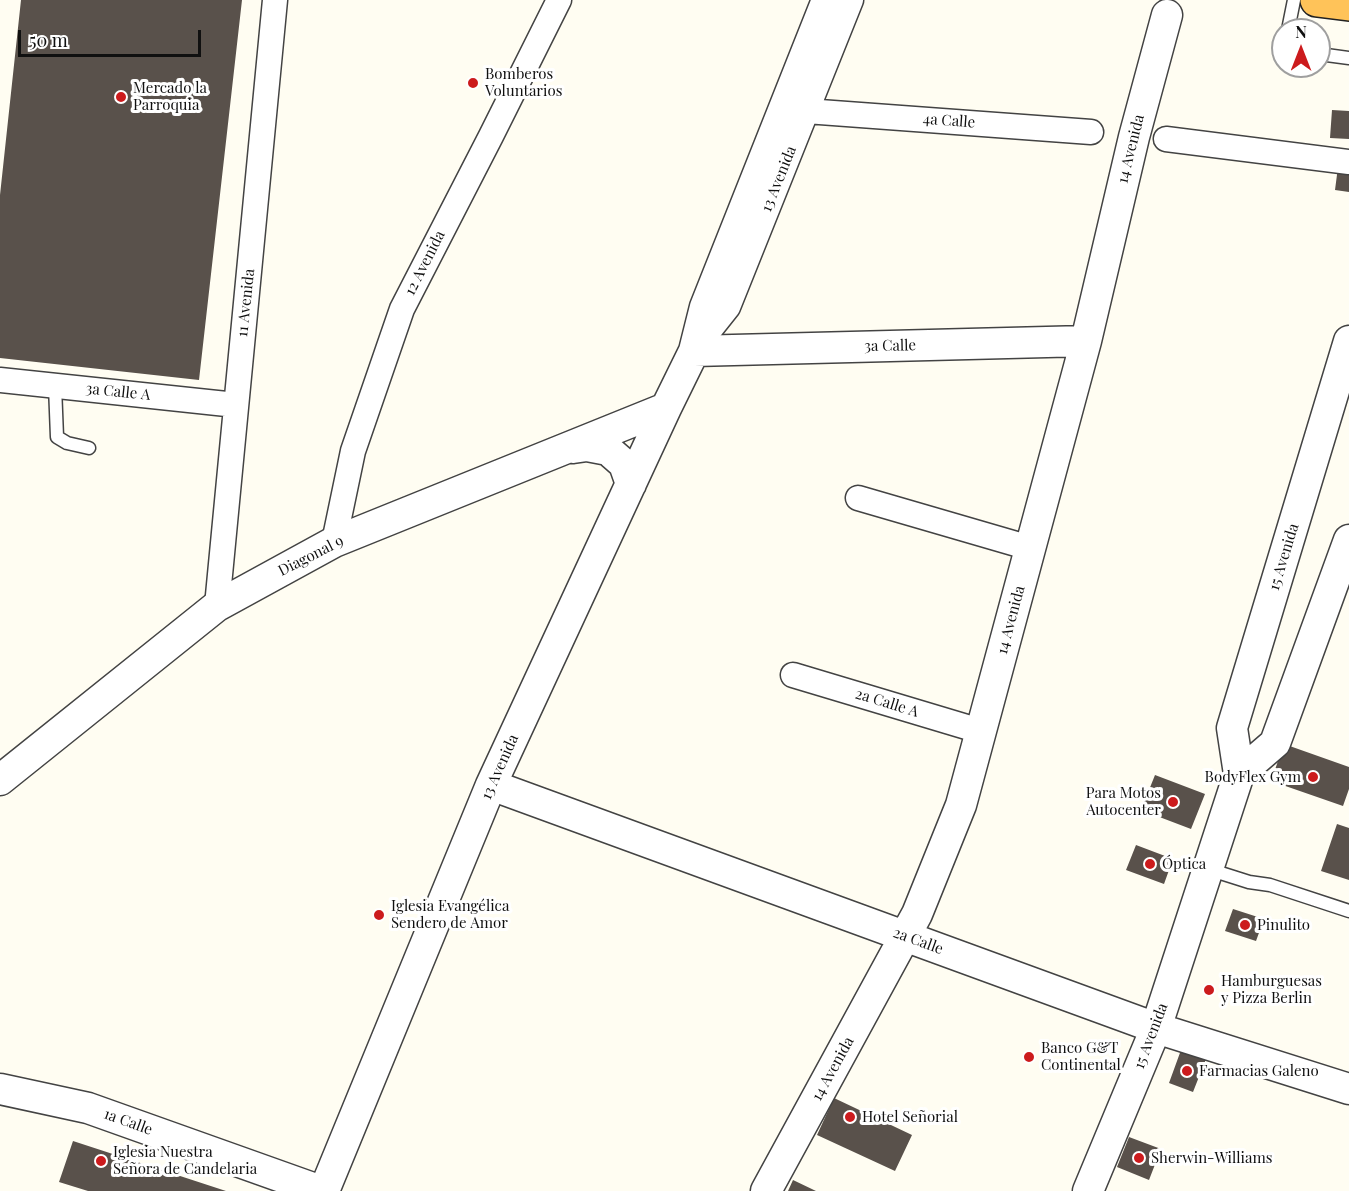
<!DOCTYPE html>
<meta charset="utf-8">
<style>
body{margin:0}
#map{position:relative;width:1349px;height:1191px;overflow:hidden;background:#fffdf2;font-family:"Playfair Display",serif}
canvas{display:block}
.north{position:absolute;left:1271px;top:18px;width:60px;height:60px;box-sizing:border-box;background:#fff;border:2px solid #9f9f9f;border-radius:50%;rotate:0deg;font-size:16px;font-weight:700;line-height:24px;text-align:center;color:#101010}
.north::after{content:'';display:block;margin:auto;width:21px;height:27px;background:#cc1b1d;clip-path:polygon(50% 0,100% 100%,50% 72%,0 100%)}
.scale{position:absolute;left:18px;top:30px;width:183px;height:27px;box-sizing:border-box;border:3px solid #101010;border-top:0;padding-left:8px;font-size:18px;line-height:21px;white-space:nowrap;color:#101010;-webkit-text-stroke:4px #fff;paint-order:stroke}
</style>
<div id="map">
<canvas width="1349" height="1191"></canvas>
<div class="north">N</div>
<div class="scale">50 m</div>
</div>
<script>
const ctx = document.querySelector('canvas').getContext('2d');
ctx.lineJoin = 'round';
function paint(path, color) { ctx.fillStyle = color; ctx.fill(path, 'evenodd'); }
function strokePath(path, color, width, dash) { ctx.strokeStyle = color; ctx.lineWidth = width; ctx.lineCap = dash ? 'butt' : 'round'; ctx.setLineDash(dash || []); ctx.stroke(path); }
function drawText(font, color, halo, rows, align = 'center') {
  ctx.font = font + ' "Playfair Display",serif'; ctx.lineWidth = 6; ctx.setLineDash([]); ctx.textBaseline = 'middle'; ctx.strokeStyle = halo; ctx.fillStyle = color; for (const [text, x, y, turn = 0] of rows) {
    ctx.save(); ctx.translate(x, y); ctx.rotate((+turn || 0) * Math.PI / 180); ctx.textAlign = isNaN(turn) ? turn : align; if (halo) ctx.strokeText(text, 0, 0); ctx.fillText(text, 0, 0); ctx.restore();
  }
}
paint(new Path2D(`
 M21 0H242L199 380 0 358V195Z
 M1332 110 1349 111V139L1330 138Z
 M1338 167 1349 168V192L1335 190Z
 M1284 744 1349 767V789L1343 806 1271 781Z
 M1155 775 1205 794 1191 829 1141 810Z
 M1337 824 1349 828V880L1321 871Z
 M1136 845 1173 859 1164 884 1126 870Z
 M1233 909 1264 919 1256 941 1225 931Z
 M1181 1050 1206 1059 1193 1092 1169 1083Z
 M834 1098 912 1135 895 1171 817 1135Z
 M1129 1137 1161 1149 1149 1180 1117 1167Z
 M73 1141 226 1191H88L59 1182Z
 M793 1180 816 1191H788Z`), '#59514b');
const service = new Path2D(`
 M1288 30 1294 0
 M1319 54 1349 58
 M55 386 57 437 67 443 89 448
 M1208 869 1249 882 1270 885 1349 911`);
const minor = new Path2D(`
 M806 111 1091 132
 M1166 139 1349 162
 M697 346 728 307 851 0
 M0 380 236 405
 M858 498 1030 548
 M334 542 353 451 402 309 491 136 559 0
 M217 606 275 0
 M793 675 980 731`);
const tertiary = new Path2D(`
 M694 351 1086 341
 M573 448 587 446 608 450 624 464 631 484
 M1239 774 1275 743 1349 540
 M0 780 217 606 334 542 666 408
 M491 785 1156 1028 1349 1089
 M0 1089 88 1108 321 1191
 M324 1191 491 785 666 408 694 351 705 307 827 0
 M766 1191 917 914 961 805 1086 341 1134 137 1167 15
 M1088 1191 1156 1028 1239 774 1232 728 1349 341`);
const trunk = new Path2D(`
 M1317 0 1349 4`);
strokePath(service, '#434343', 15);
strokePath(minor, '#434343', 27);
strokePath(tertiary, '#434343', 33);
strokePath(trunk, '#212121', 36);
strokePath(service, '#fff', 12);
strokePath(minor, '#fff', 24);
strokePath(tertiary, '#fff', 30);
strokePath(trunk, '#ffc359', 33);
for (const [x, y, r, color] of [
 [473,83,6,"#cc1b1d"],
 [121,97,6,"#cc1b1d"],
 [1313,777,6,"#cc1b1d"],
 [1173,802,6,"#cc1b1d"],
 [1150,864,6,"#cc1b1d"],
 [379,915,6,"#cc1b1d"],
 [1245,925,6,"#cc1b1d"],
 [1209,990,6,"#cc1b1d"],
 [1029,1057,6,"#cc1b1d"],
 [1187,1071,6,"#cc1b1d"],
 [850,1117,6,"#cc1b1d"],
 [1139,1158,6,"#cc1b1d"],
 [101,1161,6,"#cc1b1d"]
]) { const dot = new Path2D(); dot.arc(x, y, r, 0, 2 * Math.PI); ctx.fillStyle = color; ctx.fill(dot); strokePath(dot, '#fff', 2); }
drawText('15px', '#101010', '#fff', [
 ["Bomberos",485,74],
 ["Voluntarios",485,91],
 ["Mercado la",133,88],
 ["Parroquia",133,105],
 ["BodyFlex Gym",1301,777,"right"],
 ["Para Motos",1161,793,"right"],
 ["Autocenter",1161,810,"right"],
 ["Óptica",1162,864],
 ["Iglesia Evangélica",391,906],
 ["Sendero de Amor",391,923],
 ["Pinulito",1257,925],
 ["Hamburguesas",1221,981],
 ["y Pizza Berlin",1221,998],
 ["Banco G&T",1041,1048],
 ["Continental",1041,1065],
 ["Farmacias Galeno",1199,1071],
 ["Hotel Señorial",862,1117],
 ["Iglesia Nuestra",113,1152],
 ["Señora de Candelaria",113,1169],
 ["Sherwin-Williams",1151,1158]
], 'left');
drawText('15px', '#101010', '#fff', [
 ["4a Calle",949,121,4],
 ["14 Avenida",1131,149,-76],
 ["13 Avenida",779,179,-68],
 ["12 Avenida",425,263,-63],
 ["11 Avenida",246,303,-84],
 ["3a Calle",890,346,-1],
 ["3a Calle A",118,392,6],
 ["Diagonal 9",311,556,-27],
 ["15 Avenida",1284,557,-73],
 ["14 Avenida",1011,620,-75],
 ["2a Calle A",887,703,17],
 ["13 Avenida",500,767,-66],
 ["2a Calle",918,941,20],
 ["15 Avenida",1151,1036,-69],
 ["14 Avenida",833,1069,-61],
 ["1a Calle",128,1122,20]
]);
</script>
